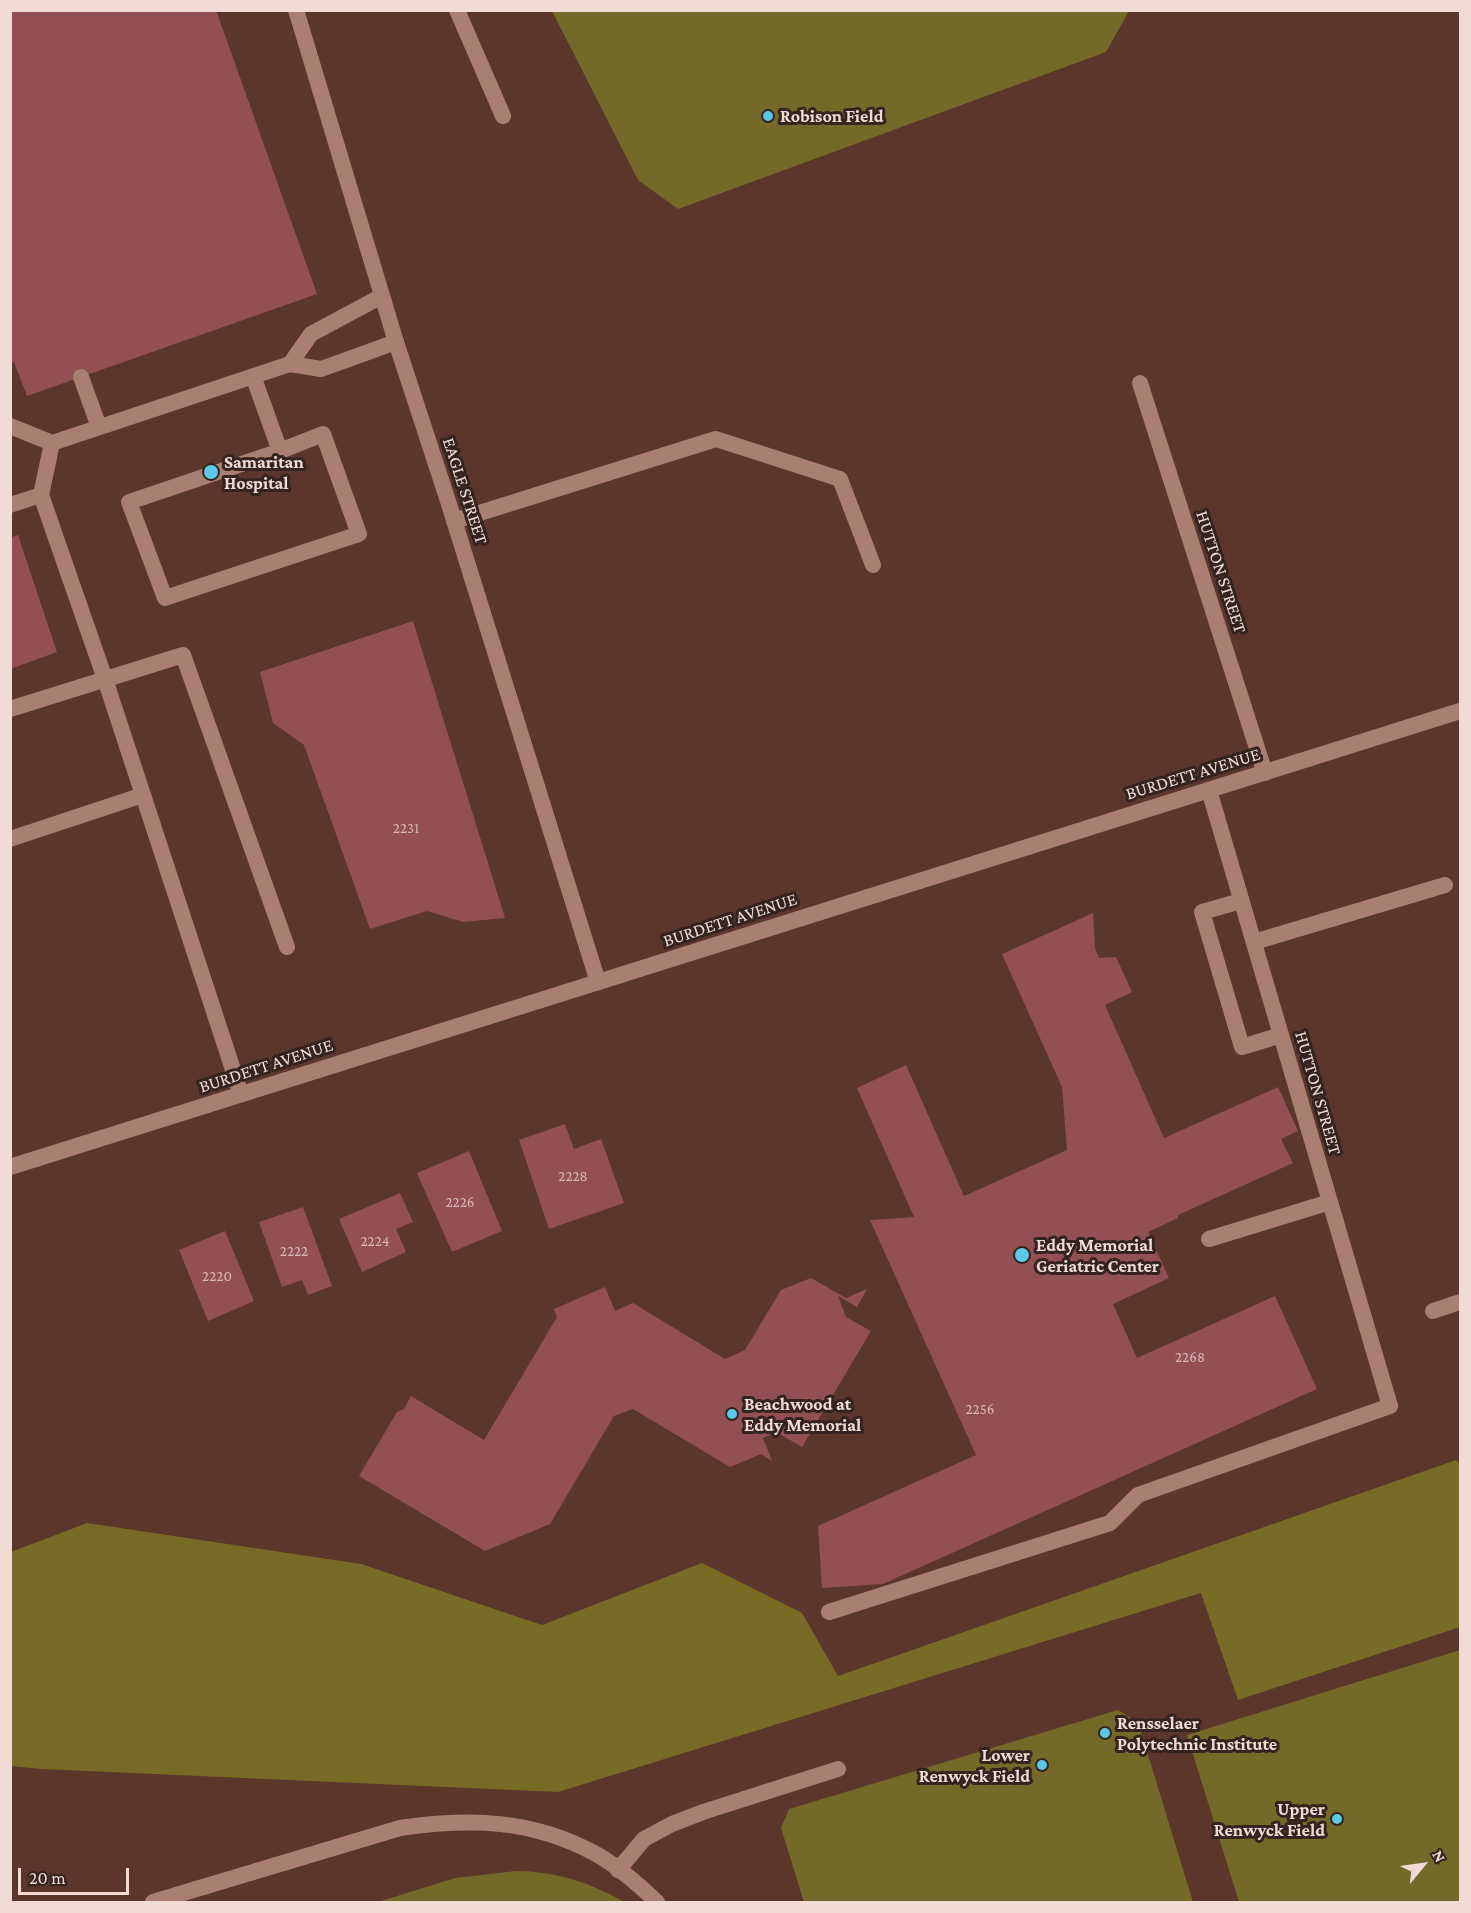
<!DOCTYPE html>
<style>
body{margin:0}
#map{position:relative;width:1471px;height:1913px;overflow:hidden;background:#5b362b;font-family:"Crimson Pro",serif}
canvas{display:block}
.frame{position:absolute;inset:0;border:12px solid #f2dbd3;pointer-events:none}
.north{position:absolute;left:1393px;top:1835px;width:60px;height:60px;-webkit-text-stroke:4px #34231e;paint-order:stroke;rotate:61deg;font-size:16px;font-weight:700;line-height:24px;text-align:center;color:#f2dbd3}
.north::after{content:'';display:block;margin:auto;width:21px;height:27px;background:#f2dbd3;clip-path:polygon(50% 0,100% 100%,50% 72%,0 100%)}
.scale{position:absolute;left:18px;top:1868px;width:111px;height:27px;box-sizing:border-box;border:3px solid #f2dbd3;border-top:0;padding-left:8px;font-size:18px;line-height:21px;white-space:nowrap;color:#f2dbd3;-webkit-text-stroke:4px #34231e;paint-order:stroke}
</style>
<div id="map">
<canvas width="1471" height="1913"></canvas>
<div class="frame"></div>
<div class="north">N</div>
<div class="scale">20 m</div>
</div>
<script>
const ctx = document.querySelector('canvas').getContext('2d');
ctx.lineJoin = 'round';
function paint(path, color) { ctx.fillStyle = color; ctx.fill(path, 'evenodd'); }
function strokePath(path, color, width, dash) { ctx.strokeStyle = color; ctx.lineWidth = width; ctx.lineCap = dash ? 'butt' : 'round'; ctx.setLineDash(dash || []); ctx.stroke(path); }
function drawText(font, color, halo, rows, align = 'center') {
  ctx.font = font + ' "Crimson Pro",serif'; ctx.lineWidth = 6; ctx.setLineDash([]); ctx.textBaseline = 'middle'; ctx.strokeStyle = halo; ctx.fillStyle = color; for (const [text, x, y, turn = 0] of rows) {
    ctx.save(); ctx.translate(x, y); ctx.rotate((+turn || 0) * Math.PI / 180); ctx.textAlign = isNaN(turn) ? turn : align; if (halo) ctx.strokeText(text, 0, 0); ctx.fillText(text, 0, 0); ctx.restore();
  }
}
paint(new Path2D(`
 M552 11H1129L1106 52 678 209 638 180Z
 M1460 1650V1902H1239L1187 1735Z
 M1118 1710 1138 1722 1193 1902H804L781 1828 789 1809Z
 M516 1871C554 1871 592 1883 624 1902H378L455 1878Z`), '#756929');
paint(new Path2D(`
 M1456 1460 1460 1464V1627L1238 1700 1201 1593 558 1792 42 1769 11 1766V1552L87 1523 361 1564 542 1625 702 1563 802 1613 838 1676Z`), '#776b27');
paint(new Path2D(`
 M10 10H216L317 294 27 396 14 362 10 363Z
 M18 535 57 652 10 669V538Z
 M413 621 505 918 463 922 427 911 370 929 304 745 273 723 260 672Z
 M1093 913 1095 948 1099 958 1116 957 1132 992 1105 1005 1164 1138 1278 1087 1298 1131 1281 1139 1293 1163 1178 1215V1218L1148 1232 1169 1278 1113 1304 1137 1358 1275 1296 1317 1389 883 1584 822 1588 818 1526 976 1455 870 1220 914 1217 857 1088 906 1065 964 1196 1067 1150 1062 1087 1002 954Z
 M565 1124 574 1149 601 1139 624 1203 549 1229 519 1140Z
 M469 1151 502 1231 452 1252 417 1173Z
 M400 1193 413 1222 396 1229 406 1252 362 1272 339 1219Z
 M303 1207 332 1286 308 1295 302 1280 282 1287 259 1222Z
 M225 1231 254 1301 208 1321 179 1250Z
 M811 1278 846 1298 867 1289 857 1307 838 1296 846 1317 871 1331 802 1447 776 1432 763 1438 772 1461 761 1454 730 1467 633 1409 614 1416 550 1524 485 1551 359 1476 397 1412 404 1409 411 1396 484 1440 557 1317 554 1309 605 1287 615 1311 633 1303 725 1359 745 1350 781 1290Z`), '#925052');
strokePath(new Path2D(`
 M457 10 503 116
 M290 364 311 334 382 296
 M253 376 280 451 129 502 165 598 359 534 323 434 280 451
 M81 377 99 427
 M10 426 52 443
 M10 505 41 495
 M454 521 716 439 840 479 873 565
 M10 709 183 655 287 947
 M10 839 143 795
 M1241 901 1202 912 1242 1047 1281 1035
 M1254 942 1445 885
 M241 1094 105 679 41 495 52 443 290 364 321 369 396 342
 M1209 1239 1330 1202
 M829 1612 1110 1523 1138 1495 1390 1406
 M618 1870 644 1839 672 1824 703 1812 838 1769
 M153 1902 400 1828C471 1818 532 1819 596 1854 618 1866 639 1885 657 1902`), '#a87f71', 16);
strokePath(new Path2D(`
 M296 10 396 342 448 501 598 982
 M1140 383 1265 773
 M1209 790 1390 1406
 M1433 1311 1460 1302`), '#a87f71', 16);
strokePath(new Path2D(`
 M10 1167 1460 711`), '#a87f71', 16);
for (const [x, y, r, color] of [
 [768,116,6,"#5ac8e6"],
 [211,472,8,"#5ac8e6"],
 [1022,1255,8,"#5ac8e6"],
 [732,1414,6,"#5ac8e6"],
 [1105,1733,6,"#5ac8e6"],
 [1042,1765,6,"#5ac8e6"],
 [1337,1819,6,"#5ac8e6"]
]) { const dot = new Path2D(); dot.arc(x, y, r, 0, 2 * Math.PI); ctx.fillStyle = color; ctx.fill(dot); strokePath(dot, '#34231e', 2); }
drawText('15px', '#dab8b3', null, [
 ["2231",406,828],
 ["2228",573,1176],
 ["2226",460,1202],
 ["2224",375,1241],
 ["2222",294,1251],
 ["2220",217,1276],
 ["2268",1190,1357],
 ["2256",980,1409]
]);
drawText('bold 18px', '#f2dbd3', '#34231e', [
 ["Robison Field",780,116],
 ["Samaritan",224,462],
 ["Hospital",224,483],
 ["Eddy Memorial",1036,1245],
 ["Geriatric Center",1036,1266],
 ["Beachwood at",744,1404],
 ["Eddy Memorial",744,1425],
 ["Rensselaer",1117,1723],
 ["Polytechnic Institute",1117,1744],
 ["Lower",1030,1755,"right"],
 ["Renwyck Field",1030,1776,"right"],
 ["Upper",1325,1809,"right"],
 ["Renwyck Field",1325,1830,"right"]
], 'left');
drawText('18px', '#f2dbd3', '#34231e', [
 ["EAGLE STREET",465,491,72],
 ["HUTTON STREET",1221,572,72],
 ["BURDETT AVENUE",1193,774,-17],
 ["BURDETT AVENUE",730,920,-18],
 ["BURDETT AVENUE",266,1066,-18],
 ["HUTTON STREET",1318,1093,74]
]);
</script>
